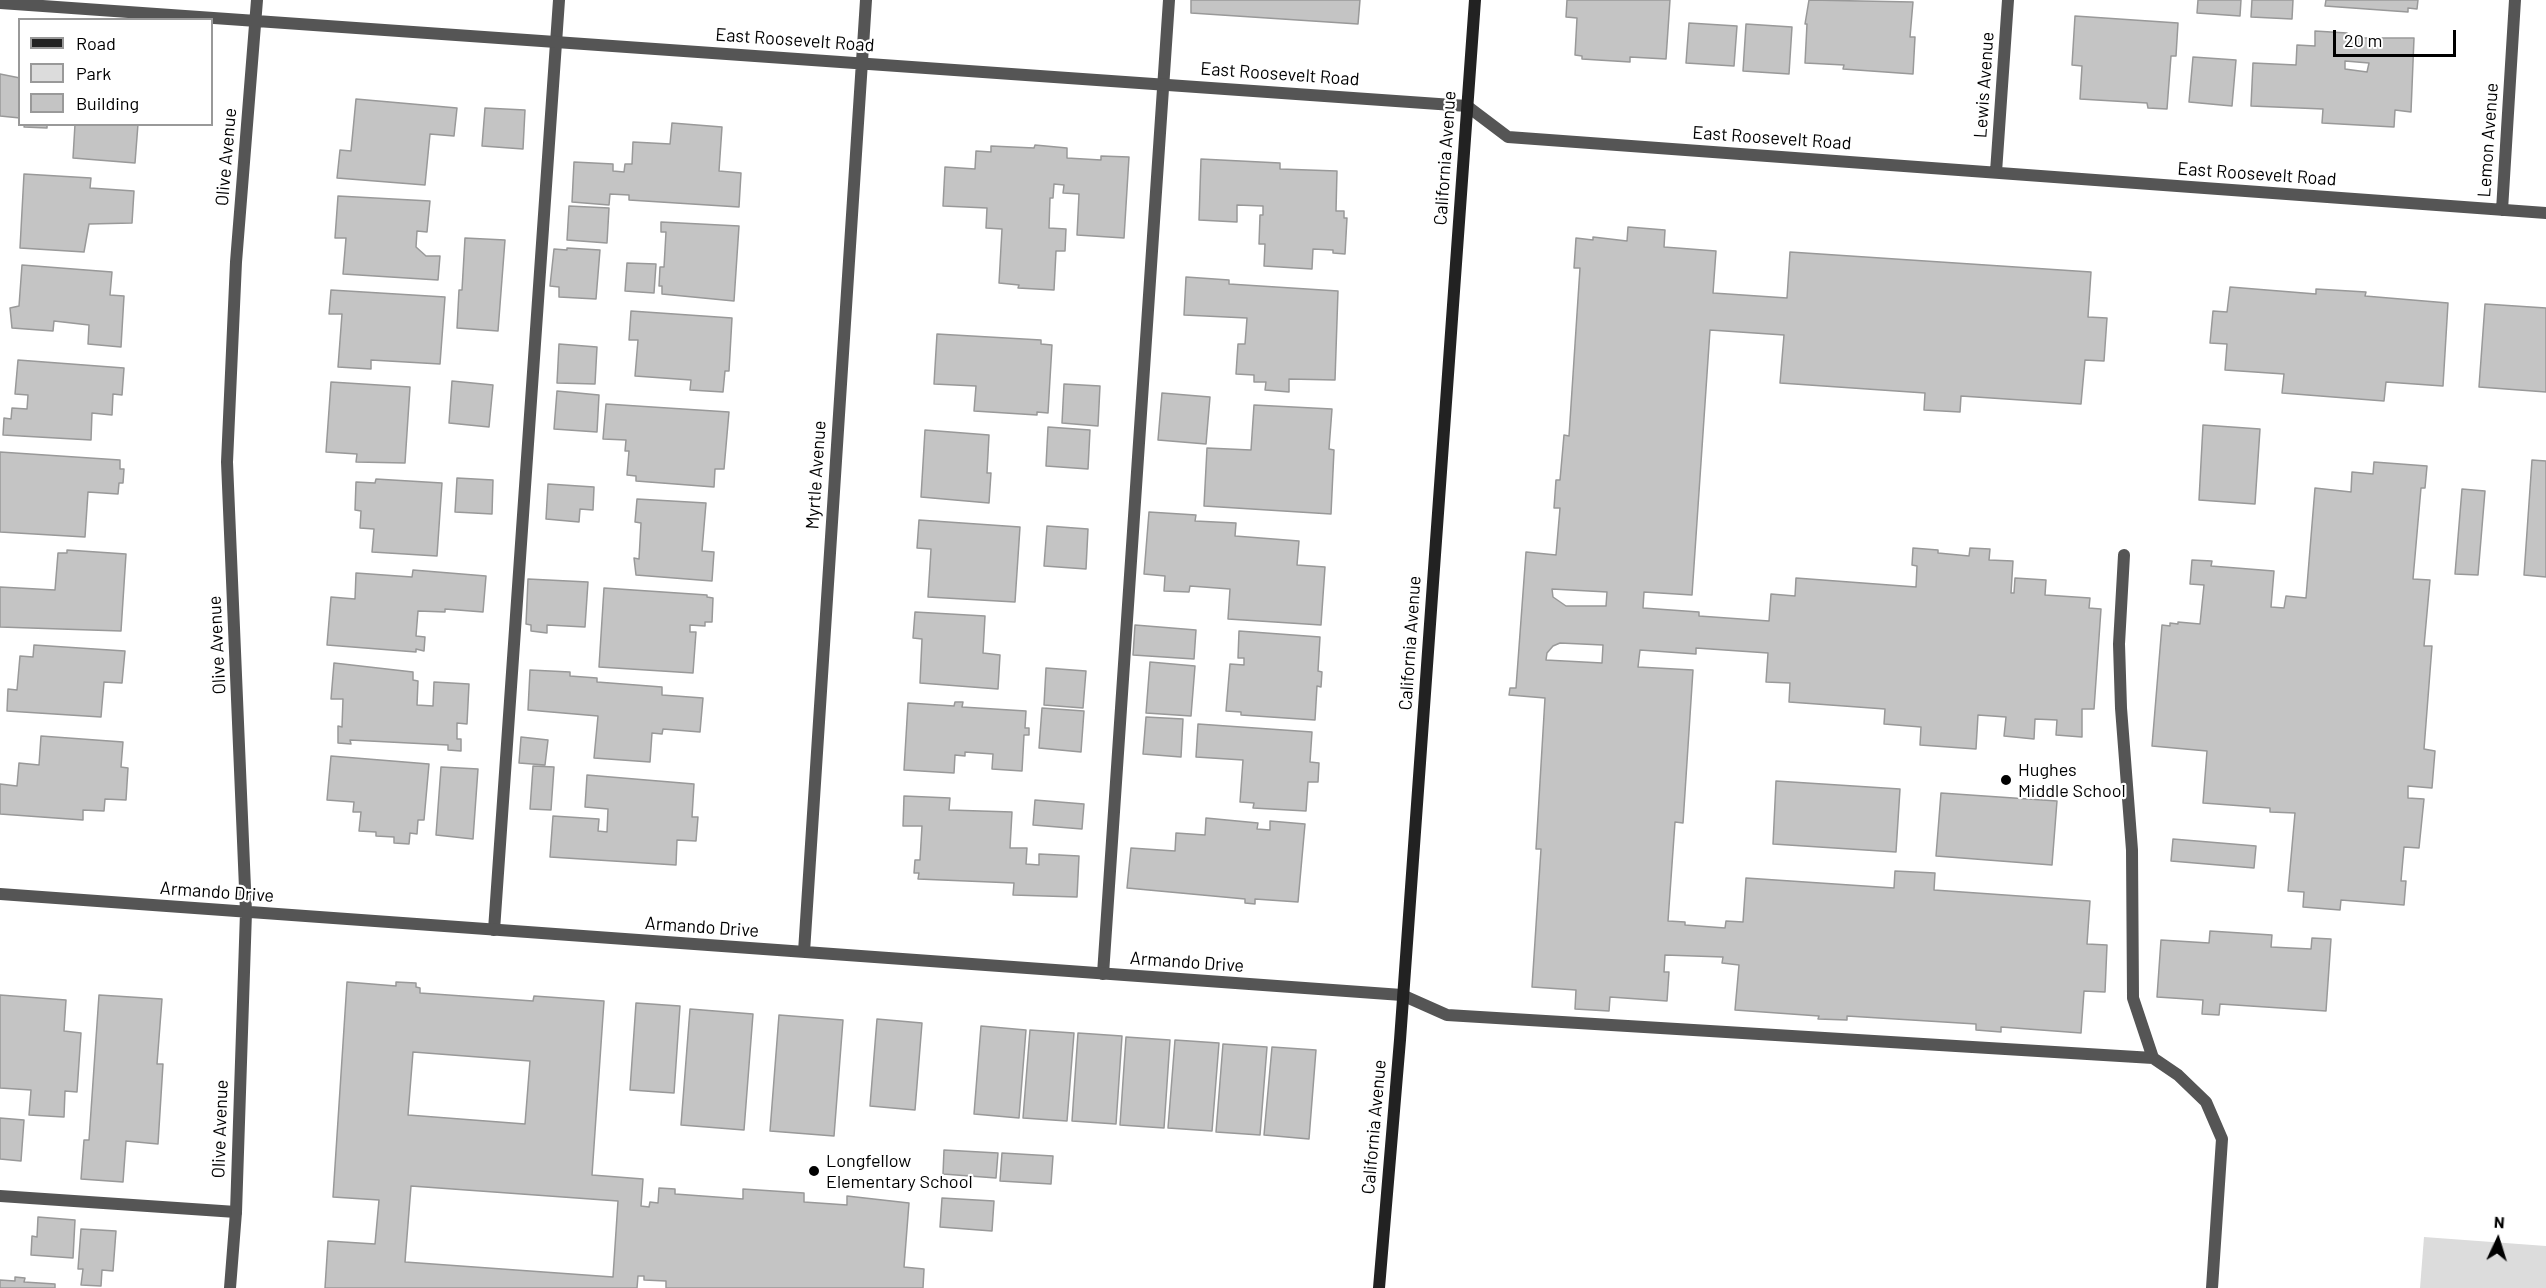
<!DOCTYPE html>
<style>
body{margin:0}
#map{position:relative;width:2546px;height:1288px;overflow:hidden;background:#fff;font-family:Barlow,sans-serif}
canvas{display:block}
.legend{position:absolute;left:18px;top:18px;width:195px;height:108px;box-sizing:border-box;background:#fff;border:2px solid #999;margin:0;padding:8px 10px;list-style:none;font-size:18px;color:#000}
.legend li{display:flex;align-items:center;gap:12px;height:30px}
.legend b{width:30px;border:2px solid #999}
.north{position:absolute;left:2468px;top:1210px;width:60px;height:60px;-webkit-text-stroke:4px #fff;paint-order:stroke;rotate:4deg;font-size:16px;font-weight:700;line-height:24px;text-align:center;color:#000}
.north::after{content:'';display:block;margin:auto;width:21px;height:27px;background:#000;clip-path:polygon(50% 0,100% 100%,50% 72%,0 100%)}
.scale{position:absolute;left:2333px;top:30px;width:123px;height:27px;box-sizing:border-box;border:3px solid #000;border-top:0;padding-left:8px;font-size:18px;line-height:21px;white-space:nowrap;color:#000;-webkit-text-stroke:4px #fff;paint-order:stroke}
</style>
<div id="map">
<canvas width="2546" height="1288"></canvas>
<ul class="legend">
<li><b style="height:8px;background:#222"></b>Road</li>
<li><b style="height:16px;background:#dcdcdc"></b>Park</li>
<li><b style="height:16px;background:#c4c4c4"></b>Building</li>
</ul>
<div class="north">N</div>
<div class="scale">20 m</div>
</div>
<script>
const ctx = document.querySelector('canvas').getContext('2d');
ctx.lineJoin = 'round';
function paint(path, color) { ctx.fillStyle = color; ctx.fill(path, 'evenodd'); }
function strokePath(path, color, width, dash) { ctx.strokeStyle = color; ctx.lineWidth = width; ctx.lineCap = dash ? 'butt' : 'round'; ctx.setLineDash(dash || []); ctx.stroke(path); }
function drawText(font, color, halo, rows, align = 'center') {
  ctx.font = font + ' Barlow,sans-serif'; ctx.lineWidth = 4.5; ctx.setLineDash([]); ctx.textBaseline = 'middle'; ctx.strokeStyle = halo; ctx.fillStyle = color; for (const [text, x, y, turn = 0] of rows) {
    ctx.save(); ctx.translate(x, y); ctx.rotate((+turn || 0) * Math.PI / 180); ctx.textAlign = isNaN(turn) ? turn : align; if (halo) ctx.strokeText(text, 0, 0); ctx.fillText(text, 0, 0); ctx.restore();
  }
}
paint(new Path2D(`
 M2424 1237 2546 1246V1288H2420Z`), '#dcdcdc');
const building = new Path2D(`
 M1191 0H1360L1358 24 1191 13Z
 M1567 0H1670L1666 59 1630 57V62L1582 59V56L1575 55 1577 18 1566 17Z
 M1809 0 1913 2 1910 37H1915L1913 74 1843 69 1844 65 1805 63 1807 24H1805Z
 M2198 0H2241L2240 16 2197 13Z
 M2252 0H2293L2292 19 2251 17Z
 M2326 0H2418L2417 9 2408 8V12L2325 6Z
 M2075 16 2178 23 2176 56H2171L2167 109 2148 108 2147 103 2080 99 2082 66 2072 65Z
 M1689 23 1737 26 1734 66 1686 63Z
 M1746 24 1792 27 1789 74 1743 71Z
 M2315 31 2347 33 2348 38H2414L2411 112 2395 110 2394 127 2322 123 2323 109 2251 106 2253 63 2296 65 2297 45 2315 46ZM2345 61 2369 63 2367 72 2345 69Z
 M2193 57 2236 60 2232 106 2189 102Z
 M0 74 20 78V118L0 116Z
 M356 99 457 108 454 136 430 134 425 185 337 178 340 150 351 151Z
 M485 108 525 110 523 149 482 146Z
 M672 123 722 127 719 171 741 173 739 207 629 200V195L610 194 609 205 572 202 574 162 613 164V171L624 172 625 164H632L633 142 670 144Z
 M25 124H47V128L24 127Z
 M75 124H138L135 163 73 158Z
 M1035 145 1067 148V158L1101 160V156L1129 157 1124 238 1077 235 1079 194 1063 193 1064 185 1054 184 1053 198H1050L1049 228 1066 229 1065 251H1056L1054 290 1018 288 1019 285 999 283 1002 229 986 228 987 208 943 206 945 167 975 169 976 151 991 152V146L1034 148Z
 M1201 159 1280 163V169L1337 171 1336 211H1344V218H1347L1345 254 1333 253V250L1313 249 1312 269 1264 266 1265 244H1259L1260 215H1263V206L1237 205V222L1199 220Z
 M24 174 91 178 90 188 134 191 132 223 89 224 84 252 20 248Z
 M338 196 430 201 427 232 417 231 416 247 426 256H440L438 280 343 274 346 238H335Z
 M569 206 609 208 607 243 567 240Z
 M661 222 739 226 734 301 662 294V286H659L660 267H664L666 232H661Z
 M1628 227 1665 230 1664 247 1716 251 1713 293 1787 298 1790 252 2091 272 2088 317 2107 318 2104 361 2085 360 2081 404 1961 396 1960 412 1924 410 1925 393 1780 383 1784 335 1710 330 1692 595 1644 592 1643 608 1699 612V616L1769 621 1771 594 1795 596 1796 578 1916 587 1917 566 1912 565 1913 548 1938 550V553L1969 556 1970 548 1990 549 1989 560 2013 561 2011 593H2014L2015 578 2046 580 2045 595 2090 598 2089 608 2101 609 2094 709H2082V737L2056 735 2057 720 2035 719 2034 739 2004 736 2006 717 1978 715 1976 749 1920 745 1921 727 1884 724 1885 709 1789 702 1790 683 1766 682 1768 653 1696 648V654L1640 650 1638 667 1693 670 1683 823 1675 822 1668 921 1685 922V925L1725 928 1726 921 1743 922 1746 878 1894 888 1895 871 1935 873 1934 890 2090 901 2087 944 2107 945 2105 992 2084 991 2081 1033 2001 1027V1032L1976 1030V1024L1847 1016V1020L1818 1019 1819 1016 1735 1010 1739 965 1722 963 1723 957 1665 955 1664 972H1669L1667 1001 1610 997 1609 1011 1575 1009 1576 990 1532 987 1541 849H1536L1545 698 1509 695 1510 688H1516L1526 552 1556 555 1560 508H1554L1556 480H1560L1564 435 1569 436 1580 268H1574L1576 238 1593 240V237L1627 241ZM1552 589 1607 592 1606 606H1566L1553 597ZM1560 643 1603 645 1602 663 1546 660 1547 653 1553 646Z
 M465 238 505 240 498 331 457 328 459 290H462Z
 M567 248 600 250 596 299 559 297V287L550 286 554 249 567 250Z
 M627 263 656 264 654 293 625 291Z
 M22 265 112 272 110 295 124 296 121 347 88 344 89 325 54 321 53 331 12 328 10 308 19 306Z
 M1186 277 1229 280V284L1338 291 1335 380 1289 379V392L1265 390 1266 382H1254V375L1236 374 1238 344H1245L1247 318 1184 315Z
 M2230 287 2316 294V289L2366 292 2365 296 2448 303 2443 386 2386 382 2384 401 2282 393 2284 374 2225 370 2227 344 2210 343 2213 311 2227 312Z
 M331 290 445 297 440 364 371 360V369L338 367 342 314H329Z
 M2485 304 2546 308V392L2479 387Z
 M631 311 732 318 729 371H725L723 392 690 390 691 380 635 376 638 340H629Z
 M937 334 1041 340V344L1052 345 1048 413 1037 412V415L974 411 976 386 934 384Z
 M559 344 597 347 595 384 557 383Z
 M18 360 124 368 122 395 113 394 112 415 92 413 91 440 3 435 4 418 11 419 12 408 27 409 28 395 15 394Z
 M452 381 493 385 489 427 449 423Z
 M331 382 410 387 405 463 356 462 357 454 326 452Z
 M1064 384 1100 386 1098 426 1062 423Z
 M557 391 599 395 597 432 554 429Z
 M1162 393 1210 397 1206 444 1158 440Z
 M606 404 729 412 724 469H715L714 487 636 481V476L627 475 629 451H625L626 440 603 439Z
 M1254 405 1332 409 1329 449 1334 450 1331 514 1204 506 1207 448 1251 450Z
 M2203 425 2260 429 2255 504 2199 500Z
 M1048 427 1090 430 1088 469 1046 466Z
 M925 430 989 435 987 473H991L989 503 921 497Z
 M0 452 120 460V469H124L123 483H119L118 494 88 492 85 537 0 532Z
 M2532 460 2546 461V577L2524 575Z
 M2374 462 2427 466 2425 488H2421L2413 579 2430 580 2424 646H2432L2424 749 2435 751 2432 788 2408 786V798L2424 799 2419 848 2404 847 2401 881H2406L2404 905 2341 900 2340 910 2303 907 2304 892 2288 891 2295 813 2270 812V808L2203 803 2207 751 2152 746 2162 625 2170 626V623L2178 624V622L2200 624 2204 585 2190 584 2192 560 2212 561 2211 566 2274 571 2271 607 2284 608 2286 596 2306 598 2315 488 2351 492 2352 472 2373 474Z
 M457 478 493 480 492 514 455 512Z
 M376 479 442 483 437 556 372 552 374 529 360 528 361 511 355 510 356 482 375 483Z
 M548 484 594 487 593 510 580 509 579 522 546 519Z
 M2462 489 2485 491 2478 575 2455 574Z
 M637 499 706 503 702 551 714 552 712 581 636 575 634 558 639 559 641 523 635 522Z
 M1149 512 1196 515 1195 521 1236 523 1235 536 1299 541 1297 565 1325 567 1321 625 1228 619 1230 589 1190 586 1189 592 1164 591 1165 576 1144 574Z
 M919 520 1020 527 1015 602 928 597 931 549 917 548Z
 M1047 526 1088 529 1086 569 1044 566Z
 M67 550 126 554 121 631 0 627V587L55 590 58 553H67Z
 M413 570 486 576 483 612 445 609V612L418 611 416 636 425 637 424 651 416 649V652L327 645 331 597 355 599 356 573 412 577Z
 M528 579 588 582 585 627 547 625V633L531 631V625L526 624Z
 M604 588 707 595V597L713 598 712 622H705V626L690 625V632H696L693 673 599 667Z
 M915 612 985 616 983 653 1000 655 998 689 920 683 922 639 913 638Z
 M1135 625 1196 630 1194 659 1133 655Z
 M1239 631 1320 637 1318 671 1322 672 1321 687 1317 686 1315 720 1241 715V712L1226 711 1230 664 1244 665V658H1238Z
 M34 645 125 651 122 683 104 682 101 717 7 711 8 689 17 690 20 656 33 657Z
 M1150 662 1195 666 1191 716 1146 713Z
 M334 663 413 672V680L418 681 417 705 433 706 434 682 469 684 467 724 457 723V739H461V751L448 750V745L350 740 351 744 338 743V726L342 727 343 699H331Z
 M1046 668 1086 671 1083 708 1044 705Z
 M530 670 570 672V676L597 678V682L662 687V695L703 698 700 732 663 729 662 734 652 733 650 762 594 758 598 716 528 710Z
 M955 702H963L962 707 1026 711 1025 728H1029V735H1024L1022 771 992 769 993 754 965 752V756L955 755 954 773 904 770 908 703 954 706Z
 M1042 708 1084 711 1081 752 1039 748Z
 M1146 717 1183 719 1181 757 1143 754Z
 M1198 724 1312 732 1310 762 1319 763 1318 782H1308L1306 811 1253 808 1254 803 1240 802 1243 760 1196 757Z
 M41 736 123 742 121 767 128 768 126 800 105 799 104 811 83 810V820L0 814V784L17 786 19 763 39 765Z
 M521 737 548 740 545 765 519 763Z
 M331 756 429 764 424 820H418L417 834 410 833 409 844 394 843V837L376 836V832L359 831 361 812H353L354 802 327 800Z
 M533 766 554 767 551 810 530 809Z
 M441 767 478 769 473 839 436 835Z
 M587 775 694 784 692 817H698L696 841 677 840 676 865 550 857 553 816 599 819 598 831 607 832 608 809 585 807Z
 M1776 781 1900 789 1896 852 1773 844Z
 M1941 793 2057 801 2052 865 1936 856Z
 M904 796 950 798 949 810 1012 812 1010 848H1027L1026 864 1039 865V854L1079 856 1077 897 1013 895 1014 883 918 879 919 873H914L915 860H920L922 826H903Z
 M1035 800 1084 804 1082 829 1033 825Z
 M1206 818 1258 823 1257 829 1270 830V821L1305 824 1298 902 1255 899V904L1245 903V899L1127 888 1131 848 1175 851 1176 833 1205 835Z
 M2173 839 2256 846 2254 868 2171 861Z
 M2210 931 2272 935 2271 947 2311 949 2312 938 2331 939 2326 1011 2220 1004 2219 1015 2202 1014 2203 1000 2157 997 2161 940 2209 943Z
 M347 982 396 986V982L416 983V987L420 988V993L533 1001 534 996 604 1001 592 1175 643 1179 641 1206 649 1207 650 1202 658 1203 659 1188 675 1189V1194L743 1199V1189L804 1193V1202L847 1205V1196L909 1203 904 1267 924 1269 923 1288H666V1281L644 1280V1276H638L637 1288H325L328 1241 375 1244 379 1200 333 1197ZM413 1052 530 1061 525 1124 408 1115ZM411 1186 618 1201 613 1277 405 1262Z
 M0 995 66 1000 64 1031 81 1033 77 1092 65 1091 64 1117 29 1115 31 1090 0 1088Z
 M99 995 162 999 157 1064H163L158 1144 126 1141 123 1182 81 1179 84 1140H89Z
 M636 1003 680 1006 674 1093 630 1090Z
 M690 1009 753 1014 744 1130 681 1125Z
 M779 1015 843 1020 834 1136 770 1131Z
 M877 1019 922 1023 915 1110 870 1106Z
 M981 1026 1026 1030 1019 1118 974 1114Z
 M1030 1030 1074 1033 1067 1121 1023 1118Z
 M1078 1033 1122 1036 1116 1124 1072 1121Z
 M1126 1037 1170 1040 1164 1128 1120 1125Z
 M1175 1040 1219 1043 1212 1131 1168 1128Z
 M1223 1044 1267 1047 1260 1135 1216 1132Z
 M1272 1047 1316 1050 1309 1139 1264 1135Z
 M0 1118 24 1120 21 1161 0 1159Z
 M944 1150 998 1153 996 1178 943 1174Z
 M1002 1153 1053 1156 1051 1184 1000 1181Z
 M942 1198 994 1201 992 1231 940 1227Z
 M38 1217 75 1220 73 1258 31 1255 32 1236 37 1237Z
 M81 1229 116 1231 113 1271 102 1270 101 1286 81 1285 83 1269H78Z
 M15 1277 25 1278 24 1282 55 1284V1288H0V1280L15 1281Z`);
paint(building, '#c4c4c4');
strokePath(building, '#999', 1.5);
strokePath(new Path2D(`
 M2124 555 2119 644 2121 708 2132 850 2133 998 2153 1058
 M494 930 559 0
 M1103 974 1169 0
 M1402 995 1447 1015 2153 1058 2178 1075 2206 1102 2222 1139 2212 1288
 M0 1196 236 1212`), '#555', 12);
strokePath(new Path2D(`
 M0 3 1467 106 1508 137 2546 213
 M1996 172 2008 0
 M2502 210 2515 0
 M0 894 1402 995
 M804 952 866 0
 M230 1288 236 1212 246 912 227 462 236 262 257 0`), '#555', 12);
strokePath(new Path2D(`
 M1379 1288 1400 1040 1475 0`), '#222', 12);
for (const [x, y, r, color] of [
 [2006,780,6,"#000"],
 [814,1171,6,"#000"]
]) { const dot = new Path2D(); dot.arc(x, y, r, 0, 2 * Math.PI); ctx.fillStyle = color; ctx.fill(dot); strokePath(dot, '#fff', 2); }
drawText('18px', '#000', '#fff', [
 ["East Roosevelt Road",795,40,4],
 ["East Roosevelt Road",1280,74,4],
 ["Lewis Avenue",1984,85,-86],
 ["East Roosevelt Road",1772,138,4],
 ["Lemon Avenue",2488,140,-86],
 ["Olive Avenue",226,157,-85],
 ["California Avenue",1445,158,-86],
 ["East Roosevelt Road",2257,174,4],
 ["Myrtle Avenue",816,475,-86],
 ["California Avenue",1410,643,-86],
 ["Olive Avenue",217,645,-93],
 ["Armando Drive",217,892,4],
 ["Armando Drive",702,927,4],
 ["Armando Drive",1187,962,4],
 ["California Avenue",1374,1127,-85],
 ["Olive Avenue",220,1129,-88]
]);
drawText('18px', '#000', '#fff', [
 ["Hughes",2018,770],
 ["Middle School",2018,791],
 ["Longfellow",826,1161],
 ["Elementary School",826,1182]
], 'left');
</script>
